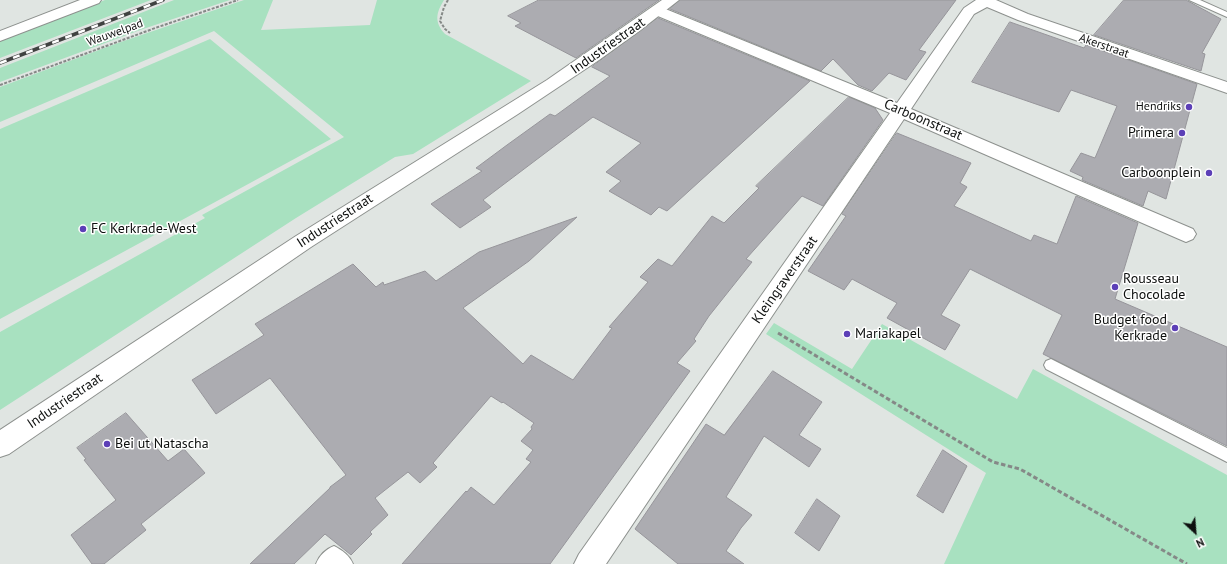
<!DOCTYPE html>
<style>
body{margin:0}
#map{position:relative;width:1227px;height:564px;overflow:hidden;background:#e0e5e2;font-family:"PT Sans",sans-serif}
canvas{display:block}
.north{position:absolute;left:1175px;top:512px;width:40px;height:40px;-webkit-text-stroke:3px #fff;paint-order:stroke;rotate:154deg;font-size:11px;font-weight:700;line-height:16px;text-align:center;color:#0e100f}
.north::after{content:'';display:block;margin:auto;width:14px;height:18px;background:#0e100f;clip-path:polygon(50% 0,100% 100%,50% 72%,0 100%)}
</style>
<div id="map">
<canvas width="1227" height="564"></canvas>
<div class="north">N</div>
</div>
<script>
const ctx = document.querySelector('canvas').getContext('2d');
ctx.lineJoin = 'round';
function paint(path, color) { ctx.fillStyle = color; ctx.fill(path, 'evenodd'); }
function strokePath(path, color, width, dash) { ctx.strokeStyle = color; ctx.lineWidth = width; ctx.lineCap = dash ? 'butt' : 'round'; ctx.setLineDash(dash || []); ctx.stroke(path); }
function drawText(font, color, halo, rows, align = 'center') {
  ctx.font = font + ' "PT Sans",sans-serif'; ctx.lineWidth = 3; ctx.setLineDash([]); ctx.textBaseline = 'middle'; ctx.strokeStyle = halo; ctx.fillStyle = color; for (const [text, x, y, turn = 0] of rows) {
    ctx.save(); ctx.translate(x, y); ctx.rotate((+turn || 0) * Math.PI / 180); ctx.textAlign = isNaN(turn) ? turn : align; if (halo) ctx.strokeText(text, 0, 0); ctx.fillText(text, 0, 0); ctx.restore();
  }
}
paint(new Path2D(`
 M105 0H151L0 58V40Z
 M174 0H230L143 29 0 82V68Z
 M244 0H273L261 30 370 25 377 0H444C436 13 434 22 445 34L531 81 413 154 395 157 296 218 0 410V332L205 218 202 215 344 137 214 31 0 122V87L115 44Z
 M210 39 331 139 0 319V129Z
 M774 323 852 369 882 324 1017 399 1033 369 1227 475V564H944L986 473 766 334Z`), '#a8e1c0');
const building = new Path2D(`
 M539 0H659L576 58 515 26 521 23 508 16Z
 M680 0H956L919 50 926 52 906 80 889 73 872 91 858 85 833 59 821 71 670 9Z
 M1124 0H1186L1221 19 1202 53 1205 54 1201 71 1094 35Z
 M658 18 810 81 667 211 659 207 651 215 609 191 621 181 606 172 641 143 593 117 483 200 491 207 460 228 431 204 482 171 476 168 507 145 550 114 555 116 610 76 592 67Z
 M1010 22 1084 48 1086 45 1197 84 1166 199 1148 191 1143 206 1082 180 1083 177 1070 171 1081 153 1095 158 1117 106 1071 90 1059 112 972 82Z
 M849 97 875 108 883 120 823 206 802 196 746 259 752 262 709 316 694 339 696 341 677 363 690 371 550 564H402L466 491 467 492 471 487 494 505 531 462 526 459 533 450 521 441 532 429 531 427 534 423 503 402 502 403 491 396 433 463 437 467 420 483 408 472 375 498 388 515 370 532 372 534 351 555 325 534 294 564H250L330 488V487L346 475 270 378 216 414 192 380 264 335 255 324 353 264 376 287 383 282 384 285 425 271 436 281 479 252 577 217 529 261 463 308 523 364 531 355 573 380 612 328 609 327 648 282 640 277 658 259 672 266 712 216 724 223 759 188 756 186Z
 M897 133 971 163 960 183 967 187 954 206 1031 241 1034 235 1057 244 1076 196 1138 223 1115 299 1227 347V446L1043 354 1062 315 970 269 941 315 960 325 945 350 887 318 897 303 852 279 844 290 808 271 846 216 842 214Z
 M773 371 822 402 799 435 821 449 809 467 764 436 726 497 752 515 741 528 726 551 744 564H678L635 529 706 424 724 435Z
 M126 413 168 461 184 449 205 473 141 524 146 530 104 564H92L71 535 116 500 84 460 86 459 77 448Z
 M943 450 967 466 943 513 917 496Z
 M817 499 840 516 819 551 795 533Z`);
paint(building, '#acacb1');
strokePath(building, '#96959a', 1);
const service = new Path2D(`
 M1189 0H1200L1227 12V17Z
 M1051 359 1227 448V462L1046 369 1044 365 1046 361Z
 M334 546C342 550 350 556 353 564H316C319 556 326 549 334 546Z`);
const minor = new Path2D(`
 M80 0H101L99 3 0 41V31Z
 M976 0H996L1028 14 1227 82V93L1018 20 987 7 974 14 911 109 1193 229 1196 234 1193 239 1186 242 1179 239 904 119 606 564H574L579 554 890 113 653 14 650 11 653 8 658 6 663 8 897 103 964 8Z`);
const tertiary = new Path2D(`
 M662 0H679L638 32 599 60 518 114 311 247 9 454 0 457V430L296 236 547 80Z`);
strokePath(service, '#8d918e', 2);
strokePath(minor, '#8d918e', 2);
strokePath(tertiary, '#8d918e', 2);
strokePath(new Path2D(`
 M448 0 444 7 440 21 445 29 450 33
 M0 85 158 27 238 0`), '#858987', 2, [3, 1.5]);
strokePath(new Path2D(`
 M778 333 993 462 1020 469 1187 564`), '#858987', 3, [4.5, 2.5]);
paint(service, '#fff');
paint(minor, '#fff');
paint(tertiary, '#fff');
const rail = new Path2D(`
 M0 63 163 0`);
strokePath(rail, '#404241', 3.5);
strokePath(rail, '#fff', 2.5, [7]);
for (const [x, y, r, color] of [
 [1189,107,4,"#5c3fb7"],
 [1182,133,4,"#5c3fb7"],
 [1209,173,4,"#5c3fb7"],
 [83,229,4,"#5c3fb7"],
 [1115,287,4,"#5c3fb7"],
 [1175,328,4,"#5c3fb7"],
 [847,334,4,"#5c3fb7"],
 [107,444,4,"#5c3fb7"]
]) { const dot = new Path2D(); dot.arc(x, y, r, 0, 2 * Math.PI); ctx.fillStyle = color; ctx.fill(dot); strokePath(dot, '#fff', 1.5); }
drawText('12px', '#0e100f', '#fff', [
 ["Wauwelpad",115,33,-20],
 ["Akerstraat",1104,46,19]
]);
drawText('12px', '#0e100f', '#fff', [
 ["Hendriks",1181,107]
], 'right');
drawText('14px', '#0e100f', '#fff', [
 ["Industriestraat",608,46,-35],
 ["Carboonstraat",923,120,23],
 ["Industriestraat",335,221,-33],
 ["Kleingraverstraat",785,280,-55],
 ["Industriestraat",65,401,-34]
]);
drawText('14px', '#0e100f', '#fff', [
 ["Primera",1174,133,"right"],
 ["Carboonplein",1201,173,"right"],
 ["FC Kerkrade-West",91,229],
 ["Rousseau",1123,279],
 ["Chocolade",1123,295],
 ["Budget food",1167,320,"right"],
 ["Kerkrade",1167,336,"right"],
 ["Mariakapel",855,334],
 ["Bei ut Natascha",115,444]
], 'left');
</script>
